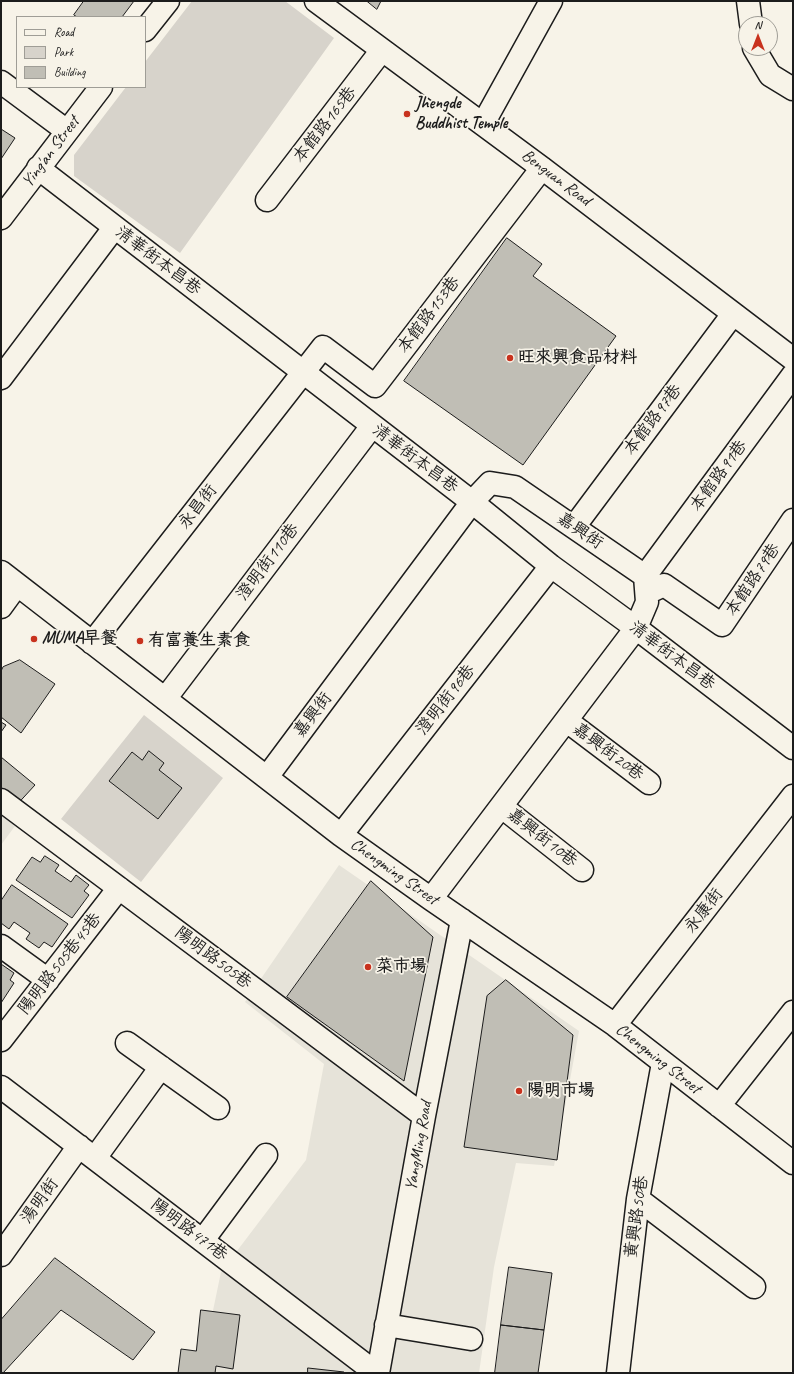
<!DOCTYPE html>
<meta charset="utf-8">
<style>
body{margin:0}
#map{position:relative;width:794px;height:1374px;overflow:hidden;background:#f7f3e8;font-family:Caveat,sans-serif}
canvas{display:block}
.frame{position:absolute;inset:0;border:2px solid #1c1c1c;pointer-events:none}
.legend{position:absolute;left:16px;top:16px;width:130px;height:72px;box-sizing:border-box;background:#f7f3e8;border:1px solid #9f9d96;margin:0;padding:5px 7px;list-style:none;font-size:12px;color:#1c1c1c}
.legend li{display:flex;align-items:center;gap:8px;height:20px}
.legend b{width:20px;border:1px solid #9f9d96}
.north{position:absolute;left:738px;top:16px;width:40px;height:40px;box-sizing:border-box;background:#f7f3e8;border:1px solid #9f9d96;border-radius:50%;rotate:0deg;font-size:11px;font-weight:700;line-height:16px;text-align:center;color:#1c1c1c}
.north::after{content:'';display:block;margin:auto;width:14px;height:18px;background:#c8321e;clip-path:polygon(50% 0,100% 100%,50% 72%,0 100%)}
</style>
<div id="map">
<canvas width="794" height="1374"></canvas>
<div class="frame"></div>
<ul class="legend">
<li><b style="height:5px;background:#f7f3e8"></b>Road</li>
<li><b style="height:11px;background:#d7d3cb"></b>Park</li>
<li><b style="height:11px;background:#c0beb5"></b>Building</li>
</ul>
<div class="north">N</div>
</div>
<script>
const ctx = document.querySelector('canvas').getContext('2d');
ctx.lineJoin = 'round';
function paint(path, color) { ctx.fillStyle = color; ctx.fill(path, 'evenodd'); }
function strokePath(path, color, width, dash) { ctx.strokeStyle = color; ctx.lineWidth = width; ctx.lineCap = dash ? 'butt' : 'round'; ctx.setLineDash(dash || []); ctx.stroke(path); }
function drawText(font, color, halo, rows, align = 'center') {
  ctx.font = font + ' Caveat,"LXGW WenKai TC",sans-serif'; ctx.lineWidth = 3.5; ctx.setLineDash([]); ctx.textBaseline = 'middle'; ctx.strokeStyle = halo; ctx.fillStyle = color; for (const [text, x, y, turn = 0] of rows) {
    ctx.save(); ctx.translate(x, y); ctx.rotate((+turn || 0) * Math.PI / 180); ctx.textAlign = isNaN(turn) ? turn : align; if (halo) ctx.strokeText(text, 0, 0); ctx.fillText(text, 0, 0); ctx.restore();
  }
}
paint(new Path2D(`
 M1 814 15 826 1 845Z
 M339 865 579 1031 554 1166 516 1163 494 1267 479 1373H200L221 1272 306 1160 324 1064 245 1002Z`), '#e6e3d9');
paint(new Path2D(`
 M192 1H285L334 38 180 253 74 176V155L126 87H145V62Z
 M144 715 223 778 141 882 61 819Z`), '#d7d3cb');
const building = new Path2D(`
 M84 1H134L122 17H77L74 15Z
 M367 1H381L377 9Z
 M1 129 15 138 1 159Z
 M507 238 542 264 533 276 616 336 523 465 404 381Z
 M20 660 55 684 21 733 1 717V671L3 667Z
 M1 722 6 725 1 732Z
 M149 751 164 763 159 770 182 788 158 819 109 781 132 752 142 760Z
 M1 757 35 785 12 810 1 801Z
 M45 856 59 865 55 871 71 882 76 875 89 885 84 891 89 895 72 918 16 880 32 857 40 862Z
 M371 881 433 937 404 1081 287 997Z
 M12 885 68 924 52 947 44 942 39 948 26 939 30 933 14 922 9 929 1 923V901Z
 M1 964 14 973 10 980 14 983 1 1003Z
 M506 980 573 1035 557 1160 464 1147 487 996Z
 M55 1258 155 1332 133 1360 61 1310 3 1373H1V1320Z
 M509 1267 552 1273 544 1330 501 1325Z
 M201 1310 240 1315 233 1369 216 1366 215 1373H178L181 1349 196 1351Z
 M501 1325 544 1330 538 1373H495Z
 M308 1368 344 1372V1373H308Z`);
paint(building, '#c0beb5');
strokePath(building, '#1c1c1c', 1);
const minor = new Path2D(`
 M316 1 542 168 793 359
 M748 1 751 24
 M145 30 168 1
 M754 48 770 75 793 89
 M1 82 67 131
 M483 124 551 1
 M38 168 472 502 551 566 636 628 793 748
 M267 200 382 50
 M1 218 101 87
 M1 378 114 228
 M574 527 733 314
 M1 572 341 835 431 899 615 1025 793 1163
 M645 576 793 375
 M647 593 664 585 722 625 793 520
 M1 607 17 585
 M92 643 323 347 375 386 542 168
 M165 699 372 426
 M567 721 649 783
 M267 777 472 502 490 483 515 487 645 576 647 602 636 628 431 899
 M1 800 424 1116
 M502 807 582 870
 M341 835 551 566
 M1 946 48 980
 M615 1025 793 796
 M1 1040 119 888
 M127 1043 218 1108
 M1 1087 376 1373
 M719 1106 793 1012
 M95 1158 161 1067
 M638 1199 754 1287
 M203 1240 266 1155
 M1 1255 79 1146
 M386 1325 471 1339
 M378 1373 424 1116 462 920
 M618 1373 638 1199 663 1063`);
strokePath(minor, '#1c1c1c', 25);
strokePath(minor, '#f7f3e8', 22);
for (const [x, y, r, color] of [
 [407,114,4,"#c8321e"],
 [510,358,4,"#c8321e"],
 [34,639,4,"#c8321e"],
 [140,641,4,"#c8321e"],
 [368,967,4,"#c8321e"],
 [519,1091,4,"#c8321e"]
]) { const dot = new Path2D(); dot.arc(x, y, r, 0, 2 * Math.PI); ctx.fillStyle = color; ctx.fill(dot); strokePath(dot, '#f7f3e8', 1.5); }
drawText('bold 17px', '#1c1c1c', '#f7f3e8', [
 ["Jhengde",415,104],
 ["Buddhist Temple",415,124],
 ["旺來興食品材料",518,358],
 ["MUMA早餐",42,639],
 ["有富養生素食",148,641],
 ["菜市場",376,967],
 ["陽明市場",527,1091]
], 'left');
drawText('17px', '#1c1c1c', '#f7f3e8', [
 ["本館路165巷",325,125,-52],
 ["Ying'an Street",51,152,-53],
 ["Benguan Road",556,178,37],
 ["清華街本昌巷",158,261,37],
 ["本館路153巷",429,315,-53],
 ["本館路97巷",653,420,-53],
 ["清華街本昌巷",415,459,37],
 ["本館路91巷",719,476,-54],
 ["永昌街",198,507,-52],
 ["嘉興街",580,531,34],
 ["澄明街110巷",268,562,-53],
 ["本館路79巷",753,580,-56],
 ["清華街本昌巷",672,656,37],
 ["澄明街96巷",446,700,-52],
 ["嘉興街",313,715,-53],
 ["嘉興街20巷",608,752,37],
 ["嘉興街10巷",542,838,38],
 ["Chengming Street",394,872,35],
 ["永康街",704,911,-52],
 ["陽明路505巷",213,958,37],
 ["陽明路505巷45巷",60,964,-52],
 ["Chengming Street",658,1059,38],
 ["YangMing Road",419,1146,-80],
 ["湯明街",40,1201,-54],
 ["黃興路50巷",637,1217,-82],
 ["陽明路471巷",189,1230,37]
]);
</script>
